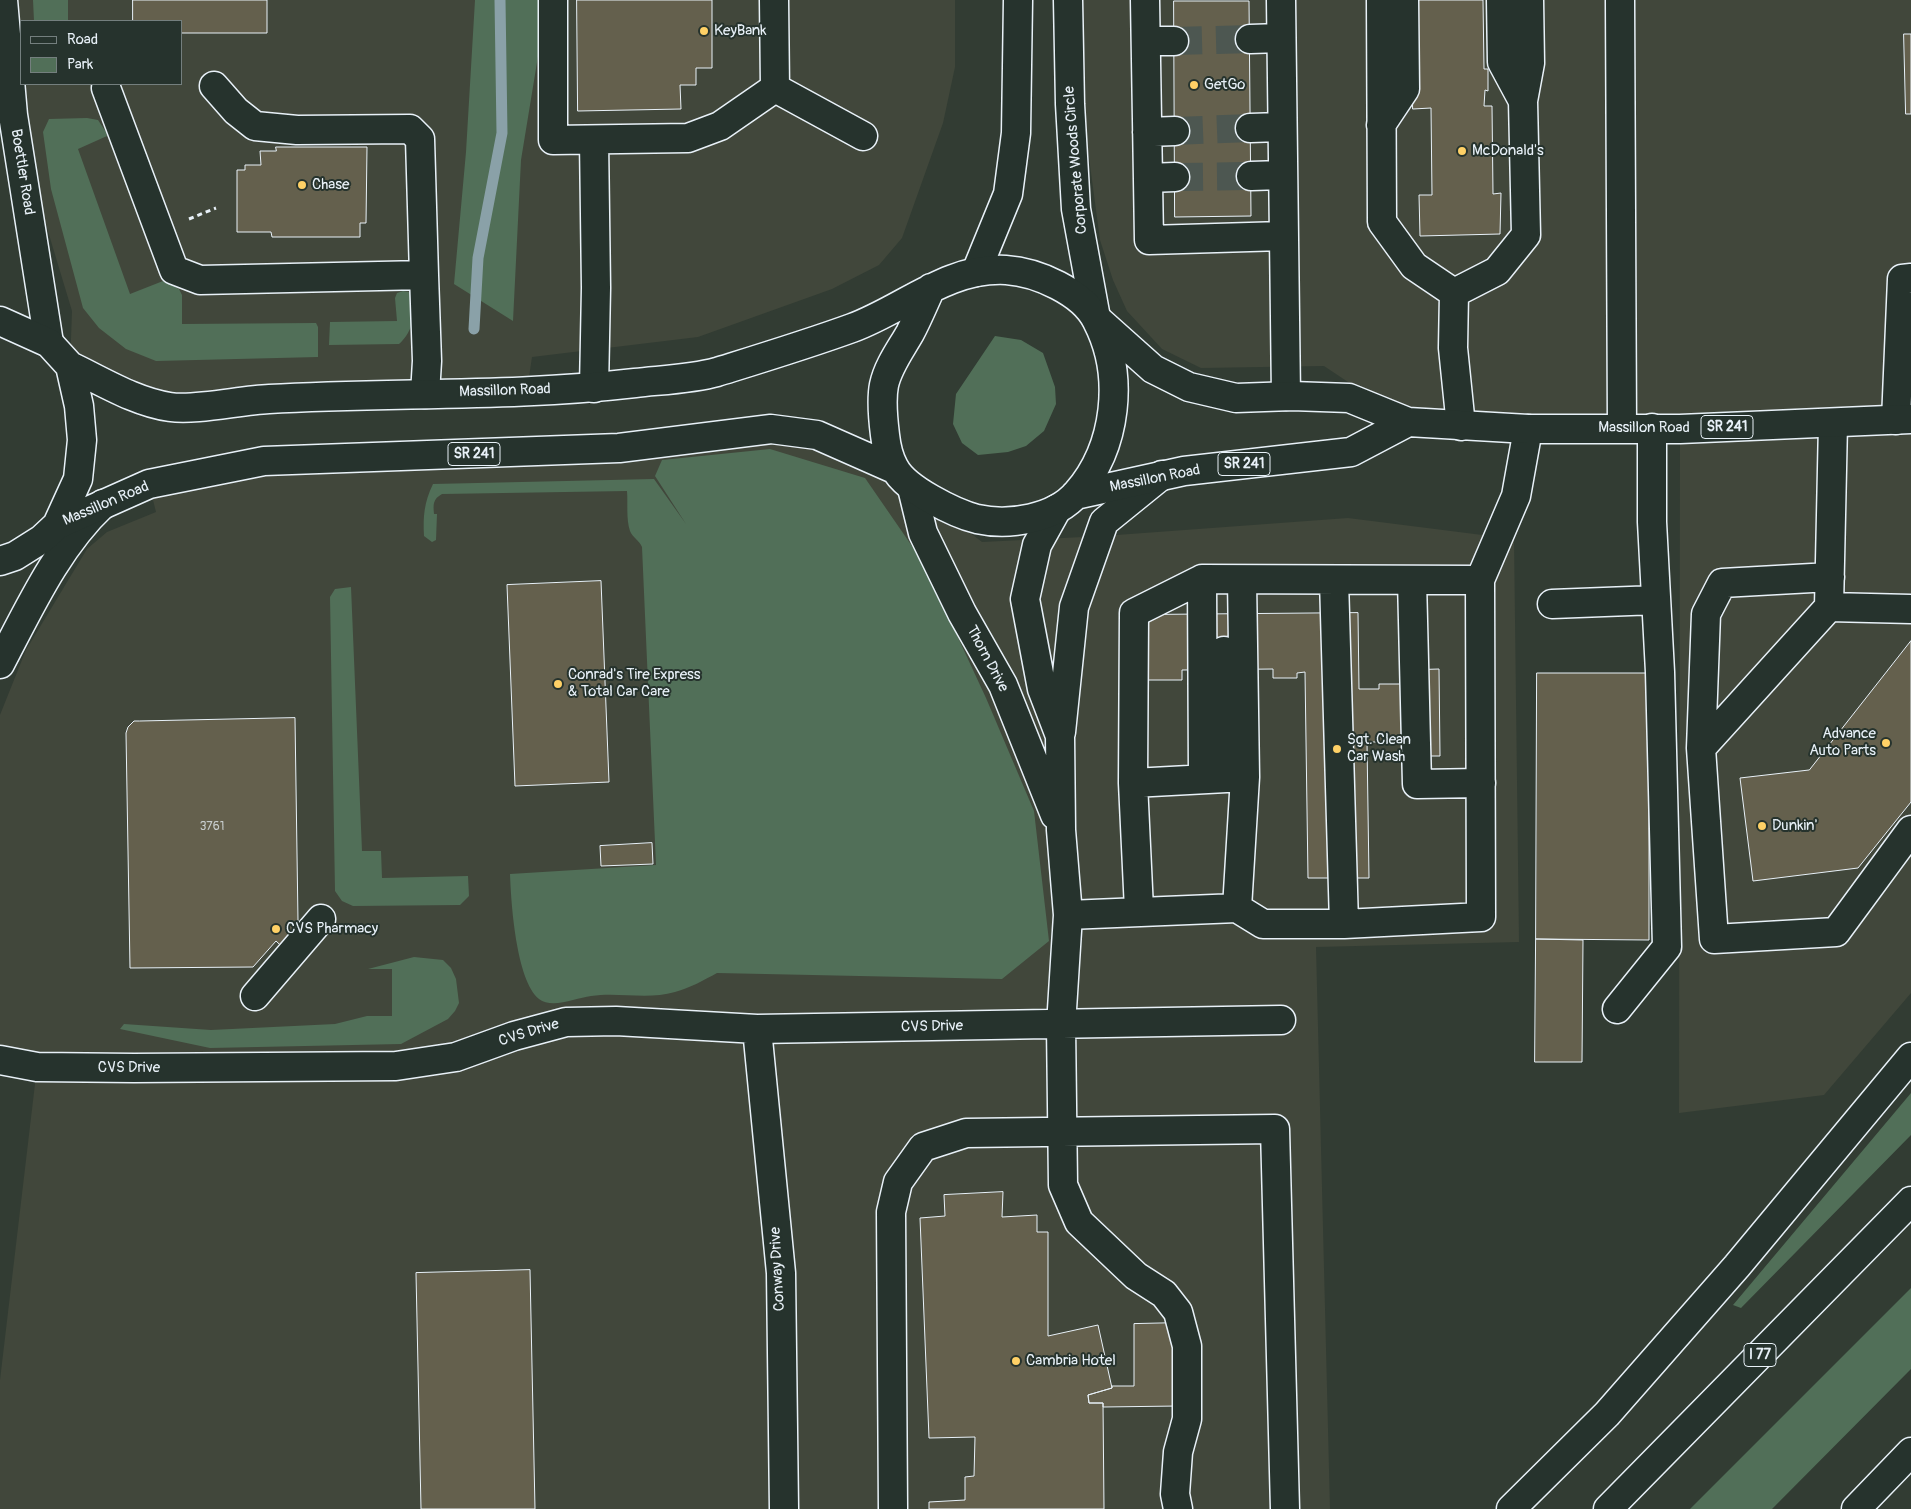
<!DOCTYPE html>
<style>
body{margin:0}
#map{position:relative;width:1911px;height:1509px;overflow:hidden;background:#323c33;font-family:Pangolin,sans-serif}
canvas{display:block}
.legend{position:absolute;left:20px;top:20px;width:162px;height:65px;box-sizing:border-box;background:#26332d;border:1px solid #747f7e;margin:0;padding:6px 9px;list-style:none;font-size:15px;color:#e8f1f8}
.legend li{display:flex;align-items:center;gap:10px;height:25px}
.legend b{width:25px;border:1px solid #747f7e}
</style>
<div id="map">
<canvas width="1911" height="1509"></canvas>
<ul class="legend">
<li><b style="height:6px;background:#26332d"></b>Road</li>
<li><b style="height:14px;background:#516f58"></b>Park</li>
</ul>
</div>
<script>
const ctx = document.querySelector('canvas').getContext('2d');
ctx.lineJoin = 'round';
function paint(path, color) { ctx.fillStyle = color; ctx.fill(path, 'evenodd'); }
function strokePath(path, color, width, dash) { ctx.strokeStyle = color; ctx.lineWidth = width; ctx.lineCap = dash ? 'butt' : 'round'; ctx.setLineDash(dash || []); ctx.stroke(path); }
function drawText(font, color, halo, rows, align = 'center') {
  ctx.font = font + ' Pangolin,sans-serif'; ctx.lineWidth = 4; ctx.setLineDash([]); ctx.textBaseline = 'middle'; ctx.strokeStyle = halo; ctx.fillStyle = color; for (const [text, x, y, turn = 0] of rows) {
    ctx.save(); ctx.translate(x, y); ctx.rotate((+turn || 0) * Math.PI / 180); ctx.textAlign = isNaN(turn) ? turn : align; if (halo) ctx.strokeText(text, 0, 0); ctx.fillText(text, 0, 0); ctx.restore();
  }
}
paint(new Path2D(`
 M6 0H955V67L943 123 902 238 879 265 832 289 698 337 532 357 527 391 174 408 70 366 72 311 13 115ZM21 21H181V84H21Z
 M1068 0H1911V993L1824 1095 1679 1113 1680 429 1408 422 1324 366 1201 368 1162 349 1127 311 1113 280 1100 240Z
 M771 429 912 488 982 542 1103 536 1348 518 1514 539 1519 942 1316 947 1330 1509H0V1380L37 1067 0 1060V715L26 650 87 549 107 532 156 512 149 484Z`), '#41473b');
paint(new Path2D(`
 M33 0H68V21H34Z
 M475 0H539L540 44 521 160 513 321 454 284 466 152Z
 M87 118 98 120 106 132 107 136 78 149 130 294 163 281 179 289 182 295V324L316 323 318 327V357L156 361 126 349 99 328 83 308 51 189 43 132 49 119Z
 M403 291 409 292C419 309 413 332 399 344L329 345 330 322 397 321 395 298 397 293Z
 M995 336 1021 340 1043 353 1055 387 1056 404 1044 431 1026 446 1008 452 978 455 962 443 953 424 956 394Z
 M770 449 865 478 923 562 986 698 1034 811 1049 941 1002 979 717 973C704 980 690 988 675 992 648 1000 619 992 591 996 576 998 552 1009 539 999 516 980 511 902 510 874L656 865 642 547C639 540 633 538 630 531 626 519 628 503 627 491L442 494C433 499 433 504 434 514H437L436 540 432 542 424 536C423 516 424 503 433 484L654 479 686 524 655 476 662 460Z
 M351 587 362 851H381L382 878 468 876 469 896 460 905 353 906 342 901 335 891 330 597 335 589Z
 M414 957 443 960 451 968 456 979 459 1003 455 1011 448 1019 401 1044 210 1048 120 1029 124 1024 211 1030 335 1024 367 1016H392V969H368Z
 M1911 1093V1135L1741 1308 1733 1305Z
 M1911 1288V1369L1772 1509H1690Z`), '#516f58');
strokePath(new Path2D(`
 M474 329 478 258 502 133 500 0`), '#8aa1a8', 11);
const building = new Path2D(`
 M133 0H267V33H181V21H133Z
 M577 0H712V68H696V85H680L681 109 578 111Z
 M1411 0H1483L1484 69H1488V91L1485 90 1484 106H1492L1493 194 1501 193 1500 234 1420 236 1419 195H1432L1431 108 1413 109Z
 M1174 1H1249L1251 216 1175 217Z
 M1904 34H1911V114H1906Z
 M276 147H367L366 223H360V237H272L271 232H237V170H245V165H261L260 151H276Z
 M601 581 609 782 515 786 507 585Z
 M1358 613 1359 689H1379V684H1405V670L1439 669 1440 756H1404L1403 742H1367L1369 878H1308L1305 672 1297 673V678H1273V669L1182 670V680H1138L1137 615Z
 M1911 641V802L1858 868 1753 881 1740 778 1809 770Z
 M1537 673H1649V940L1536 939Z
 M295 718 298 921 295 925 314 943 297 961 276 941 253 967 130 968 126 733 128 727 134 721H139Z
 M652 843 653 864 601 866 600 846Z
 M1536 939 1583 940 1582 1062H1535Z
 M1003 1192 1002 1217 1037 1215V1232H1048V1336L1098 1325 1112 1388 1088 1395 1089 1403H1103L1104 1509H929V1502L965 1500V1477L974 1476 975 1437 929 1438 920 1218 945 1216 944 1195Z
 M530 1270 535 1509H421L416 1273Z
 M1178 1323V1406L1103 1407V1403H1089L1088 1395 1112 1388V1386H1134V1324Z`);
paint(building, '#64604d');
strokePath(building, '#e8f1f8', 1);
strokePath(new Path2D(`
 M1174 41 1250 39
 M1175 131 1250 128
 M1175 177 1251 176`), '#4d5751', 28, [28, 14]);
const minor = new Path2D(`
 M3 0 13 115 49 343
 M553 0V140L688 138 720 126 775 88
 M774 0 775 88 863 136
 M1068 0 1070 104 1076 209 1096 318
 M1145 0 1149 240 1283 236
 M1281 0 1286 396
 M1381 0 1382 222 1414 266 1454 293
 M1501 0 1502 62 1523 101
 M1620 0 1622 427
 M1250 39 1281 38
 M1146 41H1174
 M214 86 236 111 255 126 297 130 410 129 420 139 424 275
 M106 88 174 270 200 280 424 275 427 361 425 394
 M1381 125 1405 89 1404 0
 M1250 128 1281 127
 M1147 132 1175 131
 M1251 176 1282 175
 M1148 178 1175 177
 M976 272 1008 194 1016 133 1018 0
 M1454 293 1497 271 1526 235 1523 101 1530 63 1529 0
 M1454 293 1453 348 1461 426
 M594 388 596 288 594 140
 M1896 420 1902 279 1911 278
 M912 488 923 533 962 613 1003 685 1055 815
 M1057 509 1037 545 1025 599 1042 689 1060 736 1061 830 1068 915 1061 1025 1063 1185 1079 1222 1136 1276 1164 1294 1178 1312 1187 1346V1419L1178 1452 1175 1494 1178 1509
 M1830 577 1722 583 1706 614 1701 748 1714 939 1836 932 1911 830
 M1202 579 1203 778
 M1334 580 1344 924
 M1412 580 1417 784 1481 783
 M1552 604 1656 600
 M1829 607 1911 609
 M1224 651 1225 777
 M0 664C29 609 57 547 103 504
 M1061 732 1074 607 1104 522 1162 475
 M1701 748 1829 607 1833 423
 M1133 783 1245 777 1242 580
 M1237 908 1245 777
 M1139 910 1133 783 1134 613 1202 579 1480 580
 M1068 915 1237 908 1263 924H1344L1481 917 1480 580 1516 496 1528 429
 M255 996 321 919
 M1617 1009 1667 947 1660 672 1652 522V428
 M757 1029 781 1273 784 1509
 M0 1060 37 1067 134 1068 396 1066 456 1057 514 1036 566 1022 616 1021 757 1029 1281 1020
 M893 1509 891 1212 898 1182 923 1147 966 1133 1275 1129 1285 1509`);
const major = new Path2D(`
 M1097 319 1153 369 1189 387 1236 398 1292 396 1349 398 1408 422 1528 429H1680L1911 419
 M0 321 49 343 70 366 79 406 82 440 78 479 57 525 42 539 15 556 0 561
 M70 366C102 381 135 402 170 407 196 411 241 400 269 399 391 392 514 397 635 383 662 380 692 379 717 372 762 358 808 344 852 328 904 309 947 267 1006 270 1037 272 1083 292 1097 321 1125 375 1117 447 1077 493 1055 519 1009 526 977 519 961 515 945 507 931 499 917 491 901 481 894 467 889 458 886 444 885 435 883 419 881 400 884 385 888 366 901 349 910 333 918 318 924 303 931 288
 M1075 495 1184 471 1351 452 1408 422
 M57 525 149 484 264 461 619 448 771 429 817 435 894 469`);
const highway = new Path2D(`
 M1511 1509 1607 1414 1737 1266 1911 1057
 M1608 1509 1911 1201
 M1856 1509 1911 1452`);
strokePath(minor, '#e8f1f8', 31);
strokePath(major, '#e8f1f8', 31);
strokePath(highway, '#e8f1f8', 31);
strokePath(new Path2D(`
 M189 219 216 208`), '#e8f1f8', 3, [5, 4]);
strokePath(minor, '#26332d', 28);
strokePath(major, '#26332d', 28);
strokePath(highway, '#26332d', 28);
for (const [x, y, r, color] of [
 [704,31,5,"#ffd166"],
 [1194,85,5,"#ffd166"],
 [1462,151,5,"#ffd166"],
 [302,185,5,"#ffd166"],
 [558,684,5,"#ffd166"],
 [1886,743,5,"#ffd166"],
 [1337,749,5,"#ffd166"],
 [1762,826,5,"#ffd166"],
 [276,929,5,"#ffd166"],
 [1016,1361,5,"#ffd166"]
]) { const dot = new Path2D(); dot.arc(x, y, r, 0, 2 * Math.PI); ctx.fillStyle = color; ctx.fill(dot); strokePath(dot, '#26332d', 2); }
drawText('12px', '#c7cdcd', null, [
 ["3761",212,827]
]);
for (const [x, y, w] of [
 [1727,427,52],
 [474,454,52],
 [1244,464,52],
 [1760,1355,32]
]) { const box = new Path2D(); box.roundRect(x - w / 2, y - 11.5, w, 23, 4); ctx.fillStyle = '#26332d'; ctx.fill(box); strokePath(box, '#e8f1f8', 1); }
drawText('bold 14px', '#e8f1f8', null, [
 ["SR 241",1727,427],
 ["SR 241",474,454],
 ["SR 241",1244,464],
 ["I 77",1760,1355]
]);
drawText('15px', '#e8f1f8', '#26332d', [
 ["KeyBank",714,31],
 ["GetGo",1204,85],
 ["McDonald's",1472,151],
 ["Chase",312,185],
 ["Conrad's Tire Express",568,675],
 ["& Total Car Care",568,692],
 ["Advance",1876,734,"right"],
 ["Auto Parts",1876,751,"right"],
 ["Sgt. Clean",1347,740],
 ["Car Wash",1347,757],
 ["Dunkin'",1772,826],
 ["CVS Pharmacy",286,929],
 ["Cambria Hotel",1026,1361]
], 'left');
drawText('15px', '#e8f1f8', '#26332d', [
 ["Corporate Woods Circle",1076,160,-95],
 ["Boettler Road",22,172,81],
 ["Massillon Road",505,391,-2],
 ["Massillon Road",1644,428],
 ["Massillon Road",1155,479,-11],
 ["Massillon Road",106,504,-23],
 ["Thorn Drive",987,659,62],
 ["CVS Drive",932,1027,-1],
 ["CVS Drive",529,1033,-17],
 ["CVS Drive",129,1068],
 ["Conway Drive",778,1269,-93]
]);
</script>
